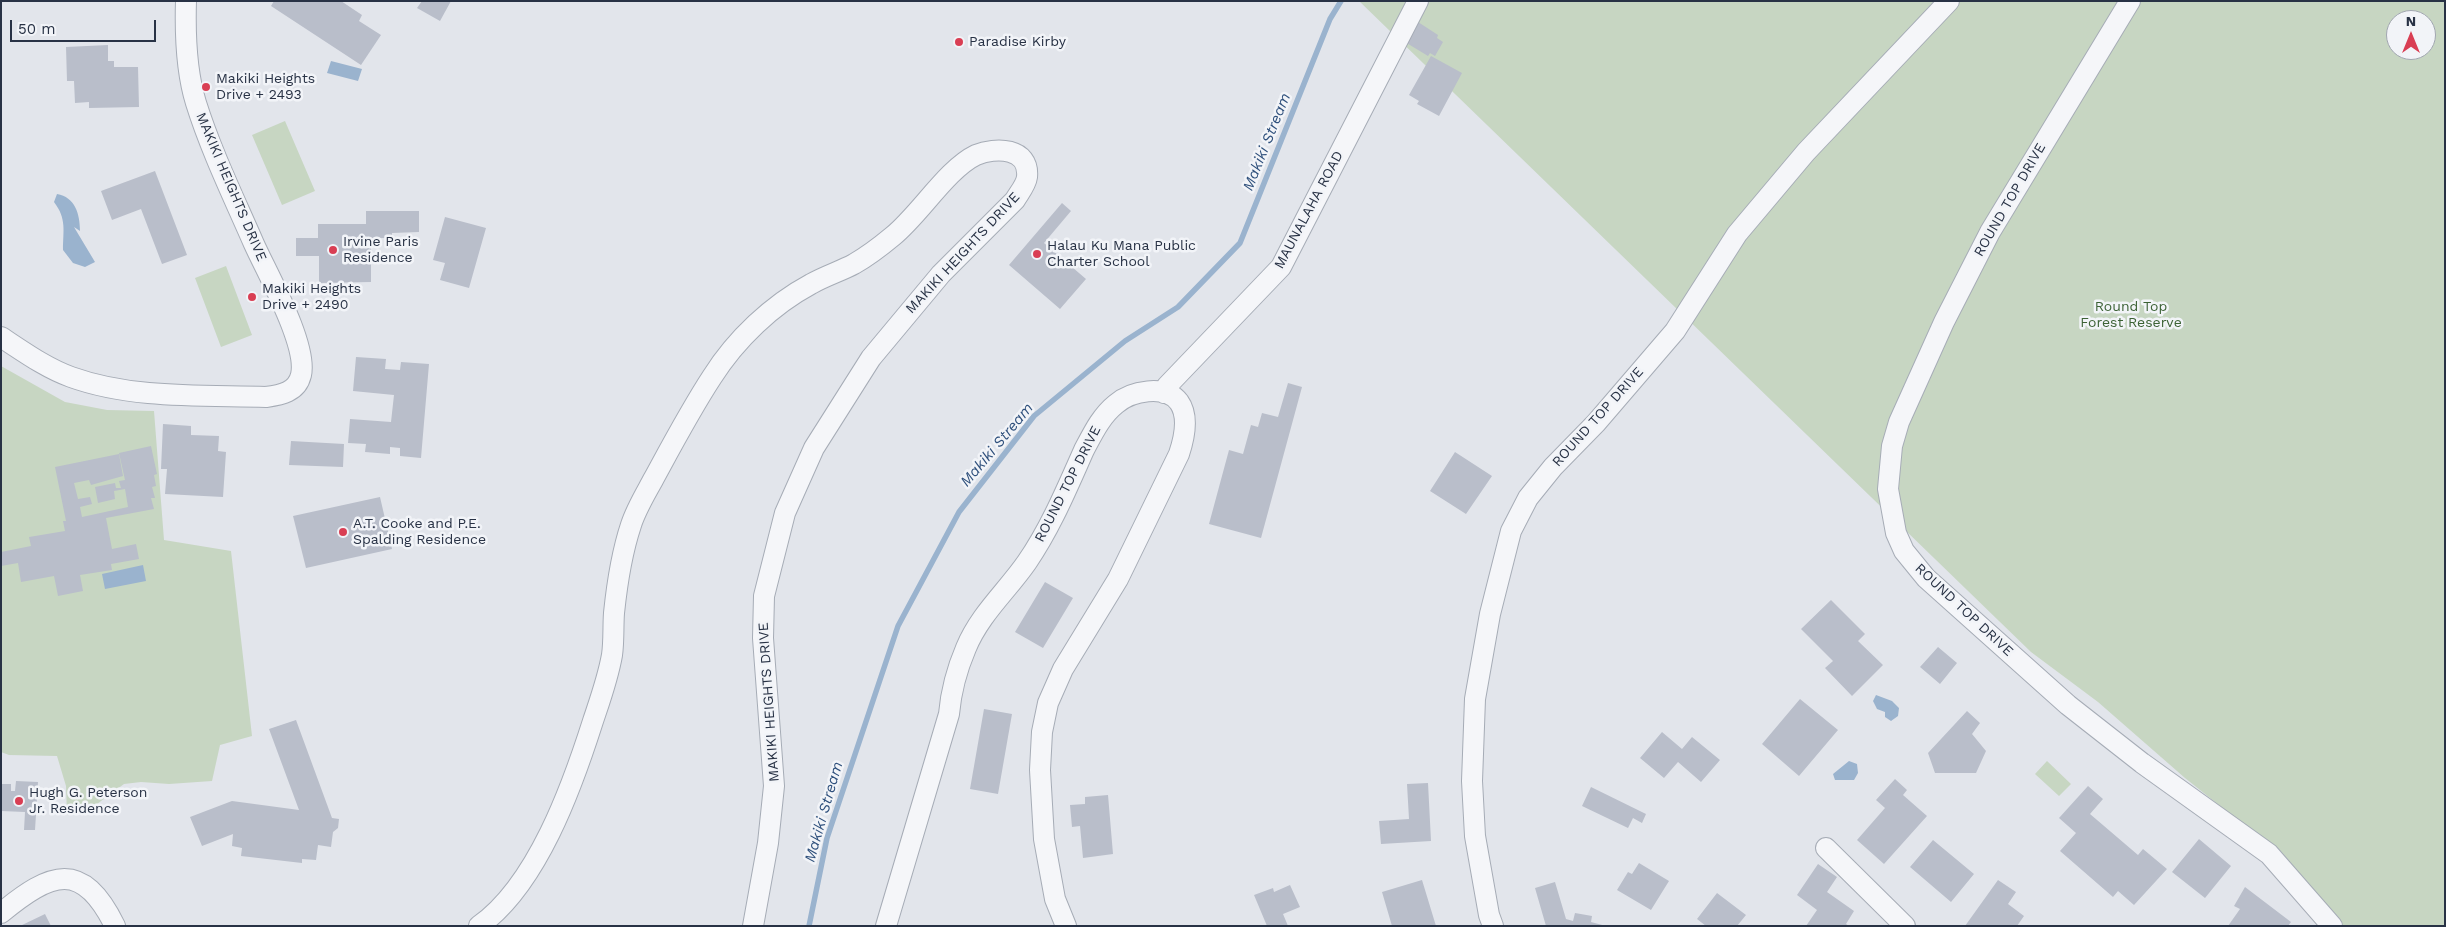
<!DOCTYPE html>
<style>
body{margin:0}
#map{position:relative;width:2446px;height:927px;overflow:hidden;background:#e2e5eb;font-family:"Work Sans",sans-serif}
canvas{display:block}
.frame{position:absolute;inset:0;border:2px solid #283245;pointer-events:none}
.north{position:absolute;left:2386px;top:10px;width:50px;height:50px;box-sizing:border-box;background:#f2f4f8;border:1px solid #a1a6b0;border-radius:50%;rotate:0deg;font-size:14px;font-weight:700;line-height:20px;text-align:center;color:#283245}
.north::after{content:'';display:block;margin:auto;width:18px;height:22px;background:#d93e53;clip-path:polygon(50% 0,100% 100%,50% 72%,0 100%)}
.scale{position:absolute;left:10px;top:20px;width:146px;height:22px;box-sizing:border-box;border:2px solid #283245;border-top:0;padding-left:6px;font-size:15px;line-height:18px;white-space:nowrap;color:#283245;-webkit-text-stroke:4px #f2f4f8;paint-order:stroke}
</style>
<div id="map">
<canvas width="2446" height="927"></canvas>
<div class="frame"></div>
<div class="north">N</div>
<div class="scale">50 m</div>
</div>
<script>
const ctx = document.querySelector('canvas').getContext('2d');
ctx.lineJoin = 'round';
function paint(path, color) { ctx.fillStyle = color; ctx.fill(path, 'evenodd'); }
function strokePath(path, color, width, dash) { ctx.strokeStyle = color; ctx.lineWidth = width; ctx.lineCap = dash ? 'butt' : 'round'; ctx.setLineDash(dash || []); ctx.stroke(path); }
function drawText(font, color, halo, rows, align = 'center') {
  ctx.font = font + ' "Work Sans",sans-serif'; ctx.lineWidth = 5; ctx.setLineDash([]); ctx.textBaseline = 'middle'; ctx.strokeStyle = halo; ctx.fillStyle = color; for (const [text, x, y, turn = 0] of rows) {
    ctx.save(); ctx.translate(x, y); ctx.rotate((+turn || 0) * Math.PI / 180); ctx.textAlign = isNaN(turn) ? turn : align; if (halo) ctx.strokeText(text, 0, 0); ctx.fillText(text, 0, 0); ctx.restore();
  }
}
paint(new Path2D(`
 M1359 1H2445V926H2341L2275 850 2185 778 2098 702 2031 652ZM2396 20H2426V50H2396Z
 M285 121 315 191 282 205 252 135Z
 M226 266 252 335 221 347 195 278Z
 M1 366 65 402 107 410 154 411 164 540 231 551 252 736 220 745 212 781 169 784 141 782 124 784 97 804 67 815 66 786 57 756 9 755 1 752Z
 M2047 761 2071 784 2059 796 2035 774Z`), '#c7d6c2');
paint(new Path2D(`
 M331 61 362 69 358 81 327 73Z
 M57 194C75 197 80 214 80 231L74 227 95 262 85 267 73 263 63 250C63 231 67 219 54 202Z
 M143 565 146 581 105 589 102 574Z
 M1876 695 1892 701 1899 708 1898 716 1891 721 1885 717V712L1877 709 1873 701Z
 M1849 761 1857 764 1858 773 1854 780H1835L1833 774Z`), '#9ab3ce');
strokePath(new Path2D(`
 M809 926 827 838 898 626 959 512 1034 416 1125 341 1178 307 1240 243 1330 19 1341 1`), '#9ab3ce', 5.5);
paint(new Path2D(`
 M274 1H341L362 15 359 21 381 35 361 65 271 6Z
 M422 1H451L440 21 417 8Z
 M1418 22 1438 35 1437 38 1443 42 1435 56 1430 53 1428 56 1405 42Z
 M108 45V61H114V67H138L139 107 89 108V102L75 103 74 81H67L66 47Z
 M1431 56 1462 73 1439 116 1417 104 1419 101 1409 95Z
 M155 171 187 255 162 264 141 209 112 220 101 191Z
 M1062 203 1071 211 1044 243 1086 279 1060 309 1009 265Z
 M366 211H419V232L392 233V238H380V244H371V282L319 283V256H296V238H318V224H366Z
 M445 217 486 228 469 288 440 280 445 263 433 260Z
 M356 357 386 359 385 369 400 370 401 362 429 364 421 458 400 456V448L390 447V454L365 452 366 444 348 443 350 419 391 422 394 395 353 391Z
 M1288 383 1302 387 1261 538 1209 524 1229 450 1243 454 1251 425 1258 427 1262 413 1278 417Z
 M163 424 191 426V435L219 436 218 451 226 452 223 497 165 494 167 469H161Z
 M291 441 344 444 343 467 289 465Z
 M151 446 157 474 154 475 156 486 152 487 155 498H151L154 509 106 518 112 549 136 544 139 559 111 564 112 570 80 575 83 591 58 596 54 576 21 582 18 563 1 566V552L31 546 29 537 65 531 63 521H66L55 467 119 454 123 476 91 485 89 480 74 483 78 499 90 497 92 504 80 507 82 517 128 507 125 489 114 491 115 499 98 503 95 487 115 483 116 488H121L119 481 125 480 119 453Z
 M1455 452 1492 476 1466 514 1430 491Z
 M380 497 392 549 306 568 293 516Z
 M1045 582 1073 598 1043 648 1015 632Z
 M1831 600 1865 634 1858 641 1883 665 1852 696 1825 668 1833 661 1801 629Z
 M1938 647 1957 663 1940 684 1920 667Z
 M1800 699 1838 730 1799 776 1762 744Z
 M984 709 1012 714 998 794 970 789Z
 M1967 711 1980 723 1972 734 1986 751 1976 773H1935L1928 753Z
 M296 720 332 818 339 819 338 828 333 832 331 847 318 845 316 860 302 859V863L241 856 242 848 232 846 233 834 202 846 190 817 232 801 299 810 269 729Z
 M1662 732 1682 749 1692 737 1720 760 1701 782 1678 762 1664 778 1640 758Z
 M1895 779 1907 790 1903 795 1927 816 1884 864 1857 840 1885 808 1876 800Z
 M16 781 38 782 35 830H24L25 812 1 811V784H11V791H15Z
 M1428 783 1431 841 1381 844 1379 821 1409 819 1407 784Z
 M2088 786 2103 799 2090 814 2138 855 2143 849 2167 869 2134 905 2118 891 2113 897 2060 851 2076 833 2059 818Z
 M1591 787 1646 814 1642 823 1633 818 1628 828 1582 806Z
 M1108 795 1113 854 1083 858 1080 826 1072 827 1070 805 1085 804V797Z
 M2199 839 2231 866 2205 898 2172 872Z
 M1933 840 1974 874 1951 902 1910 867Z
 M1639 863 1669 881 1651 910 1617 890 1628 872 1632 874Z
 M1818 864 1837 877 1827 892 1854 911 1846 924 1849 926H1806L1817 910 1797 895Z
 M1422 880 1436 926H1392L1382 892Z
 M1998 880 2016 892 2008 904 2024 916 2017 926H1965Z
 M1555 882 1566 919 1573 921 1575 913 1592 916 1591 922 1606 926H1546L1535 888Z
 M1290 885 1300 907 1283 914 1288 926H1267L1254 895 1273 888 1274 892Z
 M2245 887 2291 922 2288 926H2228L2240 909 2234 906Z
 M1717 893 1746 915 1737 926H1706L1697 919Z
 M45 914 51 926H20Z`), '#b9beca');
const minor = new Path2D(`
 M2130 1 1990 232 1944 322 1899 422 1892 446 1888 489 1896 533 1904 551 1926 578 2068 705 2142 763 2269 854 2332 926
 M1 337C24 352 46 368 71 377 132 399 202 395 266 397 281 395 297 392 301 375 308 345 267 273 254 244 234 198 211 151 196 103 186 71 185 34 186 1
 M1164 393 1167 386 1281 267 1418 1
 M1826 848 1905 926
 M1 913C51 872 82 859 115 926
 M479 926C537 885 572 787 593 721 600 700 608 678 612 655 614 641 613 627 614 613 617 584 622 552 631 525 636 509 646 493 654 478 673 443 691 409 712 377 736 339 772 305 811 284 825 276 841 271 854 264 868 256 881 246 893 236 920 214 947 169 976 155 995 147 1030 147 1027 177 1026 185 1019 193 1015 200L941 274 871 358 814 448 785 513 764 596 763 638 774 786 768 843 753 926
 M886 926 949 714C951 691 957 669 966 648 980 614 1007 591 1027 562 1051 527 1067 488 1084 450 1093 433 1101 416 1116 404 1131 391 1165 384 1179 402 1189 416 1184 439 1179 454L1118 579 1063 669 1048 703 1042 732 1040 770 1044 839 1055 899 1066 926
 M1493 926 1489 915 1475 836 1472 781 1475 699 1490 614 1511 531 1528 498 1553 467 1596 423 1675 331 1737 234 1806 152 1949 1`);
strokePath(minor, '#a6acb6', 22);
strokePath(minor, '#f5f6f9', 20);
for (const [x, y, r, color] of [
 [959,42,5,"#d93e53"],
 [206,87,5,"#d93e53"],
 [333,250,5,"#d93e53"],
 [1037,254,5,"#d93e53"],
 [252,297,5,"#d93e53"],
 [343,532,5,"#d93e53"],
 [19,801,5,"#d93e53"]
]) { const dot = new Path2D(); dot.arc(x, y, r, 0, 2 * Math.PI); ctx.fillStyle = color; ctx.fill(dot); strokePath(dot, '#f2f4f8', 2); }
drawText('14px', '#283245', '#f2f4f8', [
 ["Paradise Kirby",969,42],
 ["Makiki Heights",216,79],
 ["Drive + 2493",216,95],
 ["Irvine Paris",343,242],
 ["Residence",343,258],
 ["Halau Ku Mana Public",1047,246],
 ["Charter School",1047,262],
 ["Makiki Heights",262,289],
 ["Drive + 2490",262,305],
 ["A.T. Cooke and P.E.",353,524],
 ["Spalding Residence",353,540],
 ["Hugh G. Peterson",29,793],
 ["Jr. Residence",29,809]
], 'left');
drawText('14px', '#283245', '#f2f4f8', [
 ["MAKIKI HEIGHTS DRIVE",231,187,67],
 ["ROUND TOP DRIVE",2010,200,-60],
 ["MAUNALAHA ROAD",1309,210,-62],
 ["MAKIKI HEIGHTS DRIVE",963,253,-47],
 ["ROUND TOP DRIVE",1598,417,-48],
 ["ROUND TOP DRIVE",1068,484,-63],
 ["ROUND TOP DRIVE",1964,610,43],
 ["MAKIKI HEIGHTS DRIVE",769,702,-94]
]);
drawText('14px', '#3c6235', '#f2f4f8', [
 ["Round Top",2131,307],
 ["Forest Reserve",2131,323]
]);
drawText('italic 15px', '#2f507c', '#f2f4f8', [
 ["Makiki Stream",1267,142,-68],
 ["Makiki Stream",997,445,-50],
 ["Makiki Stream",824,812,-74]
]);
</script>
